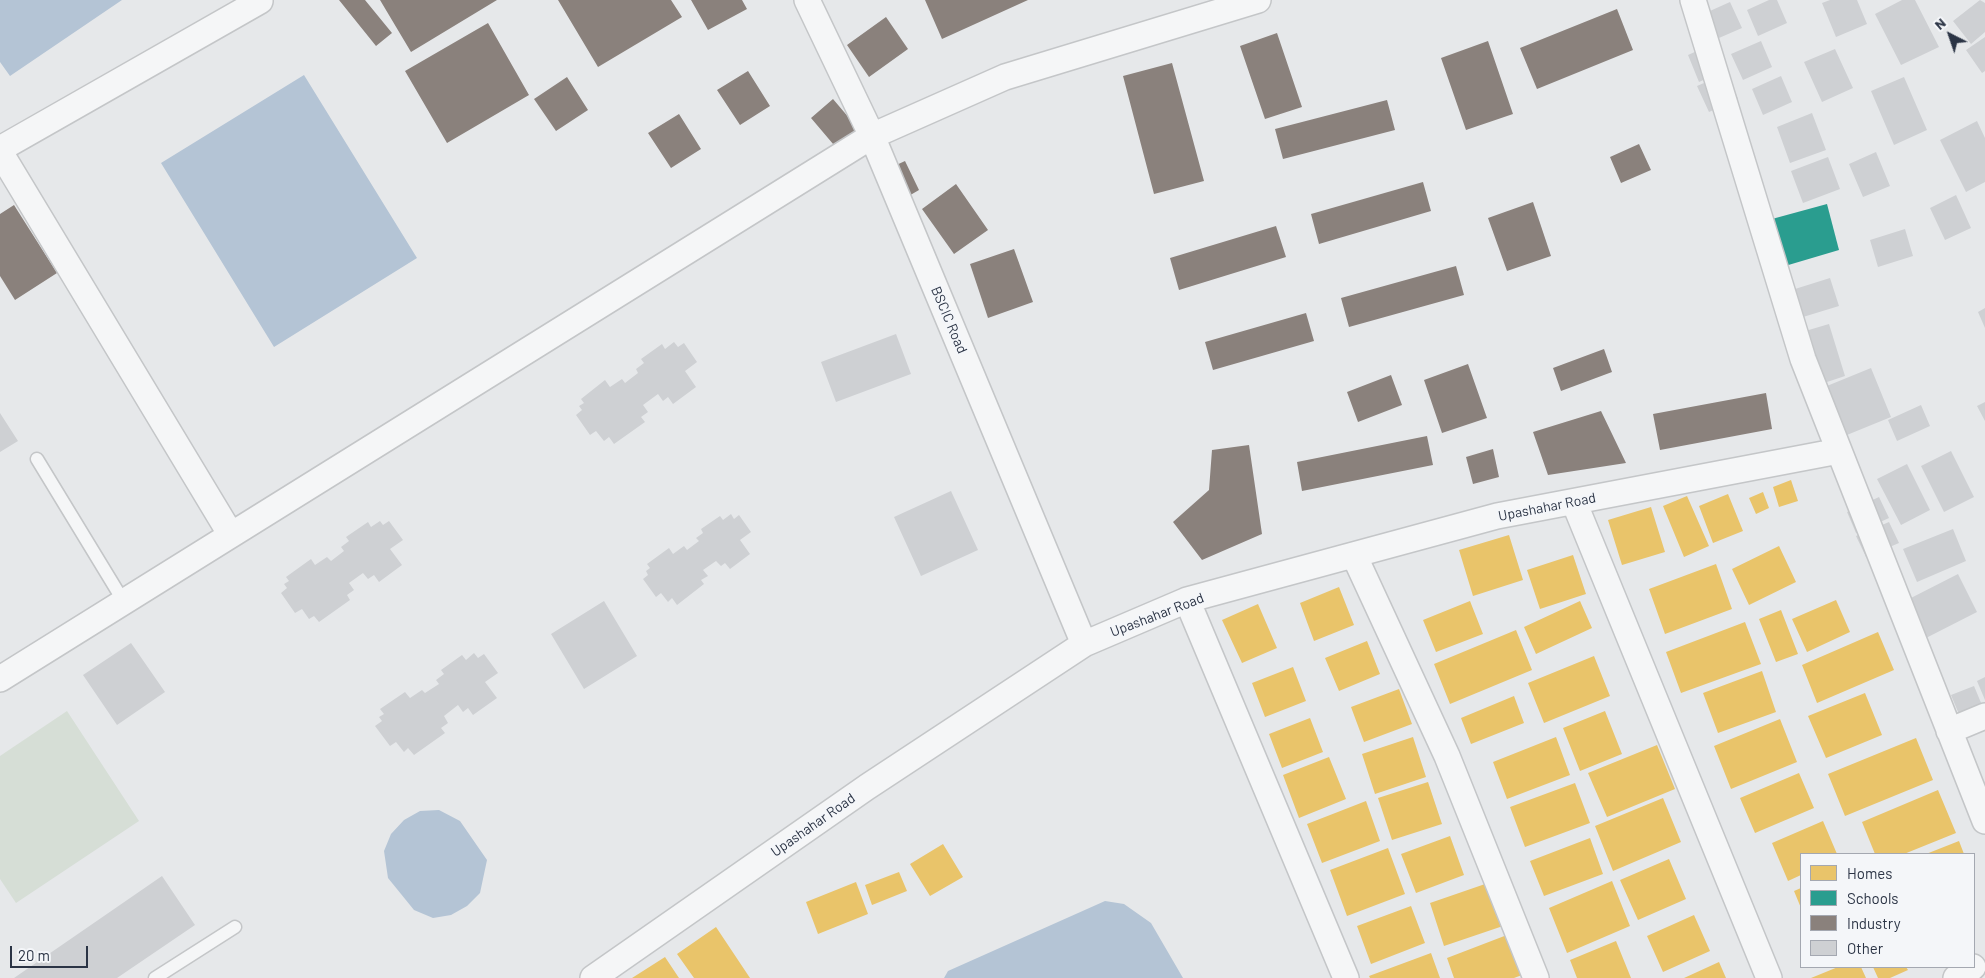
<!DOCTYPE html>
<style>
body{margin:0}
#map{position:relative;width:1985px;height:978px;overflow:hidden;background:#e6e8ea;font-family:Barlow,sans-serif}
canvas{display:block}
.legend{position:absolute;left:1800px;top:853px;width:175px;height:115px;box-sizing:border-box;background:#f4f6f9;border:1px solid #a4a8b1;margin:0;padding:6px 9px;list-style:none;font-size:15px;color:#2b3445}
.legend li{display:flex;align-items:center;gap:10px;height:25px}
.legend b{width:25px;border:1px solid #a4a8b1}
.north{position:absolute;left:1925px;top:10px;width:50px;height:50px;-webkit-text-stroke:4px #f4f6f9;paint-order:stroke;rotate:319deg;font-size:14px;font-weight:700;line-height:20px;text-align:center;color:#2b3445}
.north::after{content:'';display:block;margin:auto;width:18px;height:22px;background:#2b3445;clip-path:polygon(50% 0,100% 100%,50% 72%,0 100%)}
.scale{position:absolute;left:10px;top:946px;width:78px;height:22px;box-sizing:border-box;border:2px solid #2b3445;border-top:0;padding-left:6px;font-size:15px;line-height:18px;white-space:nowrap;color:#2b3445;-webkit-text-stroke:4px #f4f6f9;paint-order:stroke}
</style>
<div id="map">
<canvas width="1985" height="978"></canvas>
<ul class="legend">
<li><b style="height:14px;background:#e9c46a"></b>Homes</li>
<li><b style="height:14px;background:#2a9d8f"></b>Schools</li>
<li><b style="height:14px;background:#8a817c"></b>Industry</li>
<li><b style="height:14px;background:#ced0d3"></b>Other</li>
</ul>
<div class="north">N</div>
<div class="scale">20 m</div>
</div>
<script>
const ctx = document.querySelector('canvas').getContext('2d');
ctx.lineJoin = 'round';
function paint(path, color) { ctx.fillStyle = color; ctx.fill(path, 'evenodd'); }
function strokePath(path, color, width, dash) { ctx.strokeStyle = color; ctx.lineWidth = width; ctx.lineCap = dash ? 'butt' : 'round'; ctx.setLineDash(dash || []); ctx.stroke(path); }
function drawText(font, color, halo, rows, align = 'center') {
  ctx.font = font + ' Barlow,sans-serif'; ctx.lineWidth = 5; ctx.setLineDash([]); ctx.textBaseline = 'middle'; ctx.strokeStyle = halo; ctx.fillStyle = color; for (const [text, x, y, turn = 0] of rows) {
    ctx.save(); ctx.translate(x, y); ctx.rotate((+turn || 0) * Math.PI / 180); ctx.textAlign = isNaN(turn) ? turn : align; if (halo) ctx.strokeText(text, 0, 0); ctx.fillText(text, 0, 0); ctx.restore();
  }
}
paint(new Path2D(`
 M67 711 139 821 16 903 0 879V756Z`), '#d6ded6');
paint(new Path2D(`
 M0 0H122L10 76 0 62Z
 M304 75 417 258 274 347 161 163Z
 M439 810 460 821 487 860 480 893 467 906 451 915 433 918 414 910 388 878 384 851 391 834 404 820 420 811Z
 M1105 901 1124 904 1151 923 1183 978H944L948 971Z`), '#b4c4d5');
paint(new Path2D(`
 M1791 480 1798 501 1779 507 1773 487Z
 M1763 492 1769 508 1756 514 1749 498Z
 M1728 494 1743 531 1713 543 1699 506Z
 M1687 496 1709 546 1684 557 1663 506Z
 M1651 507 1665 552 1622 565 1608 520Z
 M1509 535 1523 580 1473 596 1459 550Z
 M1779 546 1796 582 1749 605 1732 569Z
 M1573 555 1586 594 1540 609 1527 570Z
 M1716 564 1732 609 1665 634 1649 589Z
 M1339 587 1354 625 1314 641 1300 603Z
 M1836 600 1850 632 1807 652 1792 619Z
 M1470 601 1483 634 1436 652 1423 620Z
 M1580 601 1592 628 1536 654 1524 627Z
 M1258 604 1277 648 1242 663 1222 620Z
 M1781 610 1798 654 1776 662 1759 619Z
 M1745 622 1761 664 1681 693 1666 652Z
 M1516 630 1532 670 1450 704 1434 664Z
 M1878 632 1894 670 1817 703 1802 665Z
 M1367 641 1380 674 1339 691 1325 658Z
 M1594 656 1610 696 1544 723 1528 683Z
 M1293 667 1306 701 1265 717 1252 683Z
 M1762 671 1776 712 1718 733 1703 693Z
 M1399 689 1412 724 1364 742 1351 707Z
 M1865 693 1882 735 1826 758 1808 716Z
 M1514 696 1524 723 1471 744 1461 718Z
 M1605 711 1622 754 1580 771 1563 728Z
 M1310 718 1323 752 1282 768 1269 734Z
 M1780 719 1797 762 1731 789 1714 746Z
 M1413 737 1426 777 1375 794 1362 754Z
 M1556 737 1570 775 1507 799 1493 762Z
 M1916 738 1933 780 1845 816 1828 774Z
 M1657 745 1675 789 1607 817 1588 773Z
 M1329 757 1346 799 1299 818 1283 775Z
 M1799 773 1814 808 1755 833 1740 798Z
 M1428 782 1442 824 1392 840 1378 798Z
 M1575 783 1590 823 1525 847 1510 807Z
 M1938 790 1956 833 1904 854H1875L1862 822Z
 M1663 798 1681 842 1613 871 1595 826Z
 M1366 801 1380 841 1322 863 1307 824Z
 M1823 821 1837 854H1801V875L1788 881 1772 843Z
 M1450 836 1464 875 1416 893 1401 854Z
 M1590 838 1603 874 1544 896 1530 861Z
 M1959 841 1964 854H1926Z
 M943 844 963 877 930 896 910 864Z
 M1388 848 1405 894 1347 916 1330 870Z
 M1669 859 1686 899 1638 920 1620 880Z
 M899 872 907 891 872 905 865 885Z
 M1612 881 1630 926 1567 953 1549 908Z
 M856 882 868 914 818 934 806 902Z
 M1488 883 1503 926 1444 946 1430 903Z
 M1801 888V908L1794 891Z
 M1411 906 1425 943 1371 964 1357 926Z
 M1694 915 1710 951 1663 972 1647 936Z
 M716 927 750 978H694L677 954Z
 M1507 935 1522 975 1514 978H1454L1447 958Z
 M1616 941 1631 978H1577L1570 960Z
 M1431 953 1440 978H1370L1369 976Z
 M665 957 679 978H632Z
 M1719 962 1726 978H1684Z
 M1838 967H1861L1866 978H1811Z
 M1873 967H1906L1908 970 1890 978H1878Z`), '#e9c46a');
paint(new Path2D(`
 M1827 204 1839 250 1785 266 1772 219Z`), '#2a9d8f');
paint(new Path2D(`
 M339 0H365L392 33 376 46Z
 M380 0H497L411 52Z
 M558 0H671L682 17 598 67Z
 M691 0H742L747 9 708 30Z
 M925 0H1028L942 39Z
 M1617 9 1633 50 1537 89 1520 48Z
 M886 17 908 49 869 77 847 45Z
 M488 23 529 95 447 143 405 71Z
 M1277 33 1302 107 1265 119 1240 46Z
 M1488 41 1513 114 1466 130 1441 58Z
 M1172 63 1204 181 1154 194 1123 76Z
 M748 71 770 106 740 125 717 90Z
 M567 77 588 110 556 131 534 99Z
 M833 99 861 132 839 151 811 118Z
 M1387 100 1395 130 1283 159 1275 129Z
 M679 114 701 149 671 168 648 133Z
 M1639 144 1651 170 1621 183 1610 157Z
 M905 161 919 190 907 197 892 167Z
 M1423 182 1431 211 1319 244 1311 214Z
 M956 184 988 230 954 254 922 209Z
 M1533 202 1551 256 1507 271 1488 218Z
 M14 205 57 273 15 300 0 276V214Z
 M1276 226 1286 257 1179 290 1170 258Z
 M1014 249 1033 302 988 318 970 264Z
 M1456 266 1464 295 1349 327 1341 298Z
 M1306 313 1314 341 1213 370 1205 342Z
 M1604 349 1612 372 1561 391 1553 368Z
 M1468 364 1487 418 1442 433 1424 380Z
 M1391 375 1402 405 1358 422 1347 392Z
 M1766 393 1772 429 1660 450 1653 414Z
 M1601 411 1626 463 1548 475 1533 432Z
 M1427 436 1433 465 1302 491 1297 462Z
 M1249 445 1262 534 1202 560 1173 522 1209 490 1212 450Z
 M1493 449 1499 477 1473 484 1466 457Z`), '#8a817c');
paint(new Path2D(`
 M1769 0H1777L1787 23 1758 36 1747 10Z
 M1830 0H1857L1867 24 1836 37 1822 3Z
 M1902 0H1915L1939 47 1901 65 1875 14Z
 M1980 0 1985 3V32L1971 44 1953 21Z
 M1730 2 1742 28 1712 41 1701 15Z
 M1985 37V71L1982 73 1966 50Z
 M1761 41 1772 67 1743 80 1731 54Z
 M1717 42 1728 69 1699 82 1688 55Z
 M1835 49 1853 88 1822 102 1804 62Z
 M1727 73 1738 99 1709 112 1697 86Z
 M1781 76 1792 102 1763 115 1752 89Z
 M1904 77 1927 130 1894 145 1871 91Z
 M1812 113 1826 150 1790 163 1777 127Z
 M1977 121 1985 138V182L1966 192 1940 140Z
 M1876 152 1890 186 1863 197 1849 164Z
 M1828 157 1840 189 1803 203 1791 171Z
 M1956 195 1971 228 1945 240 1930 208Z
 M1905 229 1913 256 1878 267 1870 240Z
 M1830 278 1839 306 1803 317 1795 289Z
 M1985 308V328L1978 312Z
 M1829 324 1845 376 1818 385 1802 332Z
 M896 334 911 374 836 402 821 362Z
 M674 342 678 347 684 343 697 362 685 371 696 387 673 404 668 397 663 401 658 394 643 405 648 412 641 417 645 422 614 444 609 437 604 441 596 431 590 435 576 415 582 410 579 406 584 403 581 399 605 380 610 387 622 379 625 383 638 373 636 369 644 363 641 359 662 344 665 349Z
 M1871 368 1891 417 1842 437 1822 388Z
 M1985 402V421L1977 406Z
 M1921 405 1930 426 1897 441 1888 420Z
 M0 413 18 441 0 452Z
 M1951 451 1974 497 1944 512 1921 466Z
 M1907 464 1930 510 1901 525 1877 479Z
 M951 491 978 550 921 576 894 517Z
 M1879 497 1889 518 1856 533 1847 512Z
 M731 514 734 519 739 515 751 532 740 540 750 554 730 569 725 563 721 566 716 561 703 570 708 576 701 580 704 584 677 605 672 598 668 602 661 593 656 597 643 579 648 575 646 571 650 568 647 564 669 548 673 554 684 546 687 550 699 541 696 538 703 533 701 529 720 516 723 520Z
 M380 521 383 525 389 521 403 540 390 549 402 565 379 582 374 575 368 579 363 573 349 583 354 590 347 595 350 600 319 622 314 616 309 619 302 609 295 613 281 593 287 588 284 584 289 581 286 577 311 559 315 565 327 557 331 561 344 551 341 547 349 541 346 537 368 522 371 527Z
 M1889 522 1899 543 1866 557 1856 536Z
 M1953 529 1966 561 1917 582 1903 549Z
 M1958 574 1977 612 1926 638 1907 600Z
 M604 601 637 656 584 689 551 634Z
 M131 643 165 692 117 725 83 675Z
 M474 653 478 658 484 654 498 673 485 682 497 698 473 715 468 708 463 712 458 705 444 716 448 723 441 728 445 733 414 755 408 748 404 752 396 742 390 746 375 726 382 721 379 717 384 714 380 709 405 692 410 698 422 690 425 693 439 684 436 680 444 674 441 670 462 655 466 660Z
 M1985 677V700L1977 681Z
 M1974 686 1984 710 1961 719 1951 695Z
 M162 876 195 925 117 978H14Z`), '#ced0d3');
const service = new Path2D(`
 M37 459 124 602
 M155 978 235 927`);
const minor = new Path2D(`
 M807 0 872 136 1084 644
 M1693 0 1803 359 1985 821
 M0 149 260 1
 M0 152 231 535 872 136 1005 77 1258 0
 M1574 502 1769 978
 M1354 555 1447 756 1536 978
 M1187 600 1346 978
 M0 679 231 535
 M1949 731 1985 716
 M593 978 867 787 1084 644 1187 600 1497 516 1839 451
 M1956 978 1973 967`);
strokePath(service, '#c4c6c8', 15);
strokePath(minor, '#c4c6c8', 28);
strokePath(service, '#f5f6f7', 12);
strokePath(minor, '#f5f6f7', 25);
drawText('14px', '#2b3445', '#f4f6f9', [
 ["BSCIC Road",949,320,67],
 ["Upashahar Road",1547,507,-11],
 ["Upashahar Road",1157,615,-21],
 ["Upashahar Road",813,825,-35]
]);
</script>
